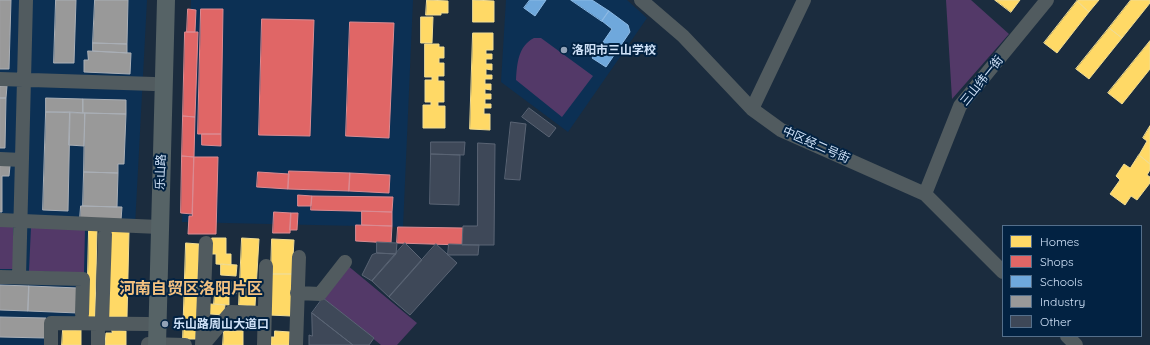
<!DOCTYPE html>
<meta charset="utf-8">
<style>
body{margin:0}
#map{position:relative;width:1150px;height:345px;overflow:hidden;background:#1b2c3e;font-family:Quicksand,sans-serif}
canvas{display:block}
.legend{position:absolute;left:1002px;top:225px;width:140px;height:112px;box-sizing:border-box;background:#022242;border:1px solid #546f8b;margin:0;padding:5px 7px;list-style:none;font-size:12px;color:#d0e2f8}
.legend li{display:flex;align-items:center;gap:8px;height:20px}
.legend b{width:20px;border:1px solid #546f8b}
</style>
<div id="map">
<canvas width="1150" height="345"></canvas>
<ul class="legend">
<li><b style="height:11px;background:#ffd966"></b>Homes</li>
<li><b style="height:11px;background:#e06666"></b>Shops</li>
<li><b style="height:11px;background:#6fa8dc"></b>Schools</li>
<li><b style="height:11px;background:#999"></b>Industry</li>
<li><b style="height:11px;background:#3e4858"></b>Other</li>
</ul>
</div>
<script>
const ctx = document.querySelector('canvas').getContext('2d');
ctx.lineJoin = 'round';
function paint(path, color) { ctx.fillStyle = color; ctx.fill(path, 'evenodd'); }
function strokePath(path, color, width, dash) { ctx.strokeStyle = color; ctx.lineWidth = width; ctx.lineCap = dash ? 'butt' : 'round'; ctx.setLineDash(dash || []); ctx.stroke(path); }
function drawText(font, color, halo, rows, align = 'center') {
  ctx.font = font + ' Quicksand,"Noto Sans SC",sans-serif'; ctx.lineWidth = 4; ctx.setLineDash([]); ctx.textBaseline = 'middle'; ctx.strokeStyle = halo; ctx.fillStyle = color; for (const [text, x, y, turn = 0] of rows) {
    ctx.save(); ctx.translate(x, y); ctx.rotate((+turn || 0) * Math.PI / 180); ctx.textAlign = isNaN(turn) ? turn : align; if (halo) ctx.strokeText(text, 0, 0); ctx.fillText(text, 0, 0); ctx.restore();
  }
}
paint(new Path2D(`
 M0 0H147L135 226 88 225 85 319 47 318 46 345H0Z
 M191 0H413L403 227 182 222Z
 M506 0H627L647 18 568 132 501 82Z`), '#0c3054');
paint(new Path2D(`
 M946 0H971L1009 34 952 99Z
 M534 38H541L593 76 562 117 516 80C517 64 518 46 534 38Z
 M0 225H13V269H0Z
 M31 227 85 229 84 273 29 271Z
 M347 265 417 323 397 345H381L323 298Z`), '#533968');
const homes = new Path2D(`
 M427 0 448 1V13H441V15H426Z
 M473 0 494 1V22H473Z
 M995 0H1020L1011 12Z
 M1078 0H1099L1089 12 1077 1Z
 M1131 0H1150V3L1122 38 1109 28Z
 M1077 1 1089 12 1057 53 1044 43Z
 M421 17H433L432 43H421Z
 M1109 28 1122 38 1089 79 1076 69Z
 M473 33H493V50H486V54H492V59H486V64H492V70L486 69V75H492V79H485V84H491V90L485 89V94H491V99H485V104H491V108H484V114H490V130L470 129Z
 M1150 41V69L1122 104 1108 93Z
 M425 44H439V47H444V58H439V63H444V76H438V81H444V102H438V106H445V128H423V105H431V102H425V80H432V77H425Z
 M1150 126V164L1139 155 1147 141 1143 138Z
 M1139 155 1150 164V170L1147 175 1150 177V183L1137 200 1131 196 1125 205 1110 194 1120 180 1116 176 1124 164 1130 168Z
 M89 229H97L95 318H87Z
 M109 231 129 232 127 317H107Z
 M212 238H226V254H231V265L216 264V254H211Z
 M242 238 259 239 255 306 239 305Z
 M272 239 294 240 292 274H271Z
 M186 243 199 244 196 339H183Z
 M221 264 237 265 236 276 221 275Z
 M271 274H292L291 316 269 315Z
 M221 281 236 282V294L220 293Z
 M215 293H229V305L214 304Z
 M210 304 225 305 224 315 210 314Z
 M63 330H81V345H62Z
 M112 330 126 331V345H105L106 333H112Z
 M224 331H243V345H223Z
 M275 331 290 332 289 345H271V337H274Z`);
paint(homes, '#ffd966');
strokePath(homes, '#f1dc92', 1);
const shops = new Path2D(`
 M188 9 196 10 195 32H187Z
 M201 9H223L221 134H198Z
 M262 19 314 20 310 136 259 135Z
 M350 22 394 23 389 138 346 136Z
 M185 32H198L195 117 183 116Z
 M183 116 195 117 194 157 182 156Z
 M202 134H221V146L202 145Z
 M182 156 194 157 192 214 181 213Z
 M194 157H218L216 234H188L189 216H192Z
 M289 171 350 173 349 191 288 189Z
 M258 172 289 174 288 189 257 187Z
 M350 173 390 175 389 193 349 191Z
 M298 195 312 196 311 206H298Z
 M312 196 393 197 392 212 311 210Z
 M362 211 392 212V226L362 225Z
 M274 212 291 213 290 233H273Z
 M291 213H298L297 230H290Z
 M356 225 392 226 391 243 356 241Z
 M398 227 463 228 462 245 397 243Z`);
paint(shops, '#e06666');
strokePath(shops, '#db8b92', 1);
const schools = new Path2D(`
 M530 0H546L535 16 524 8Z
 M571 0H592L609 11 602 21Z
 M609 11 628 25 630 32 606 67 592 58 612 29 602 21Z`);
paint(schools, '#6fa8dc');
strokePath(schools, '#8cb9e4', 1);
const industry = new Path2D(`
 M0 0H11L9 69H0Z
 M56 0H76L74 63H54Z
 M95 0H128L127 44 93 43Z
 M93 43 127 44V53L93 51Z
 M88 51 131 53 130 74 84 72V60H88Z
 M0 86H7L6 98H0Z
 M0 98H6L5 148H0Z
 M46 98 83 99V113L46 112Z
 M83 99 126 100V114L83 113Z
 M46 112H70L68 211 43 210Z
 M70 112 85 113 84 146 69 145Z
 M85 113 126 114 124 164H118V173L84 172Z
 M0 165 10 166 9 176H2V212H0Z
 M84 172 118 173 117 207 83 206Z
 M81 206 122 207 121 220 80 219Z
 M0 285 29 286 28 311 0 310Z
 M29 286 78 288V313L28 311Z
 M0 317 46 318 45 338 0 337Z`);
paint(industry, '#999');
strokePath(industry, '#aaafb6', 1);
const building = new Path2D(`
 M529 108 556 128 549 137 522 117Z
 M511 122 526 124 520 180 505 179Z
 M431 142H465L464 155 431 154Z
 M478 143 495 144 494 245H462L463 226H477Z
 M431 154 460 155 459 205 430 204Z
 M377 242 397 243 396 254 377 253Z
 M405 243 422 260 389 297 372 281Z
 M436 244 457 263 410 315 389 297Z
 M449 244 479 245 478 255H448Z
 M377 253 396 254 372 281 362 275 372 255Z
 M323 298 374 338 369 345H353L312 313Z
 M312 313 353 345H309V335L312 336Z`);
paint(building, '#3e4858');
strokePath(building, '#5a6474', 1);
strokePath(new Path2D(`
 M641 0 683 36 752 109 781 130 925 194 1003 272
 M0 79 154 84
 M752 109 804 0
 M0 159 22 160
 M925 194 960 106 1047 0
 M0 220 159 227
 M0 277 83 279 82 314
 M19 277 26 0
 M297 293 320 294 345 262
 M102 323 105 234
 M1067 336 1076 345
 M148 344 185 345
 M51 345V323L148 324
 M98 345V323
 M202 345 206 243
 M203 345 231 312 264 313
 M264 345 266 266
 M296 345 299 257`), '#515b5f', 14);
strokePath(new Path2D(`
 M157 345 166 0`), '#566366', 18);
for (const [x, y, r, color] of [
 [564,50,4,"#91a2b7"],
 [165,324,4,"#91a2b7"]
]) { const dot = new Path2D(); dot.arc(x, y, r, 0, 2 * Math.PI); ctx.fillStyle = color; ctx.fill(dot); strokePath(dot, '#022242', 1.5); }
drawText('bold 12px', '#d0e2f8', '#022242', [
 ["洛阳市三山学校",572,50],
 ["乐山路周山大道口",173,324]
], 'left');
drawText('12px', '#d0e2f8', '#022242', [
 ["三山纬一街",982,81,-51],
 ["中区经二号街",816,145,24],
 ["乐山路",161,172,-88]
]);
drawText('bold 16px', '#f3c180', '#022242', [
 ["河南自贸区洛阳片区",191,289]
]);
</script>
